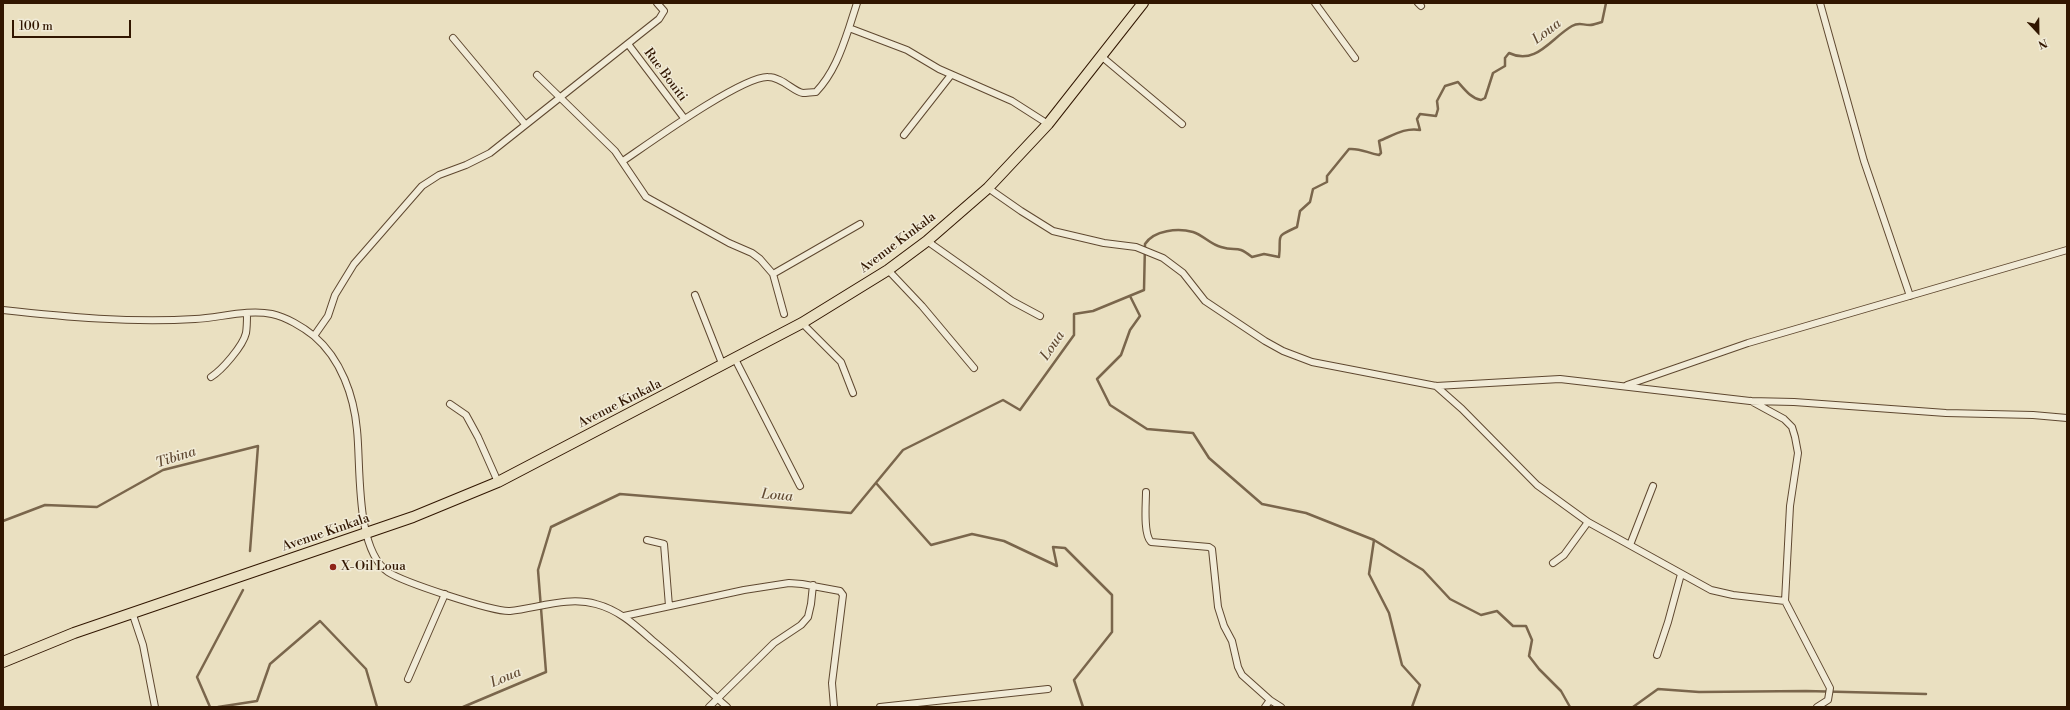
<!DOCTYPE html>
<style>
body{margin:0}
#map{position:relative;width:2070px;height:710px;overflow:hidden;background:#eae0c1;font-family:"Libre Bodoni",serif}
canvas{display:block}
.frame{position:absolute;inset:0;border:4px solid #311600;pointer-events:none}
.north{position:absolute;left:2018px;top:12px;width:40px;height:40px;-webkit-text-stroke:3px #f1ebd7;paint-order:stroke;rotate:158deg;font-size:11px;font-weight:700;line-height:16px;text-align:center;color:#311600}
.north::after{content:'';display:block;margin:auto;width:14px;height:18px;background:#311600;clip-path:polygon(50% 0,100% 100%,50% 72%,0 100%)}
.scale{position:absolute;left:12px;top:20px;width:119px;height:18px;box-sizing:border-box;border:2px solid #311600;border-top:0;padding-left:5px;font-size:12px;line-height:14px;white-space:nowrap;color:#311600;-webkit-text-stroke:3px #f1ebd7;paint-order:stroke}
</style>
<div id="map">
<canvas width="2070" height="710"></canvas>
<div class="frame"></div>
<div class="north">N</div>
<div class="scale">100 m</div>
</div>
<script>
const ctx = document.querySelector('canvas').getContext('2d');
ctx.lineJoin = 'round';
function strokePath(path, color, width, dash) { ctx.strokeStyle = color; ctx.lineWidth = width; ctx.lineCap = dash ? 'butt' : 'round'; ctx.setLineDash(dash || []); ctx.stroke(path); }
function drawText(font, color, halo, rows, align = 'center') {
  ctx.font = font + ' "Libre Bodoni",serif'; ctx.lineWidth = 3; ctx.setLineDash([]); ctx.textBaseline = 'middle'; ctx.strokeStyle = halo; ctx.fillStyle = color; for (const [text, x, y, turn = 0] of rows) {
    ctx.save(); ctx.translate(x, y); ctx.rotate((+turn || 0) * Math.PI / 180); ctx.textAlign = isNaN(turn) ? turn : align; if (halo) ctx.strokeText(text, 0, 0); ctx.fillText(text, 0, 0); ctx.restore();
  }
}
strokePath(new Path2D(`
 M1130 296 1140 316 1130 330 1121 355 1097 379 1110 405 1147 429 1193 433 1209 458 1262 504 1306 513 1374 540 1369 574 1389 613 1402 665 1420 685 1412 707
 M876 483 931 545 972 534 1004 541 1057 566 1053 547 1065 548 1112 595V632L1074 680 1083 707
 M3 521 45 505 97 507 163 470 258 446 250 551
 M1374 540 1423 570 1450 599 1481 615 1497 611 1513 626H1526L1532 640 1529 656 1539 669 1561 691 1570 707
 M210 707 197 677 243 590
 M218 707 257 701 270 664 320 621 366 669 377 707
 M463 707 546 672 538 570 551 527 620 494 851 513 903 450 1003 400 1020 410 1074 335V314L1093 311 1144 290 1145 244C1154 230 1178 228 1193 232 1203 235 1211 245 1221 247 1237 252 1236 244 1252 257L1264 254 1279 257C1282 234 1273 238 1297 227L1300 211 1310 202 1313 189 1327 182V176L1349 149C1361 148 1367 153 1379 155L1381 153 1379 141C1392 136 1405 127 1420 130L1417 119 1420 114 1436 116 1438 109 1437 101 1445 86 1458 82C1465 90 1471 98 1481 100L1485 98 1493 73 1505 66V58L1509 53C1536 66 1551 38 1572 26 1579 22 1582 25 1590 25 1593 25 1598 23 1602 22L1606 3
 M1633 707 1658 689 1699 692 1806 691 1926 694`), '#7a664c', 2.5);
const street = new Path2D(`
 M1315 3 1355 58
 M1418 3 1421 6
 M1820 3 1864 161 1910 296
 M849 28 857 3
 M453 38 525 124
 M628 44 684 118
 M1101 56 1182 124
 M537 75 615 151 646 197 729 243 752 253 760 259 773 274 784 314
 M904 135 951 75
 M623 161C648 144 742 76 768 77 782 77 794 92 803 93 807 93 812 92 816 92 833 74 841 52 849 28L907 50 939 69 1012 101 1048 124
 M988 188 1021 211 1053 231 1104 243 1136 247 1163 258 1183 273 1205 301 1265 341 1283 351 1312 362 1436 386 1560 379 1750 401 1794 402 1946 413 2033 415 2067 418
 M927 241 1012 301 1040 316
 M888 270 922 306 974 368
 M773 274 860 224
 M695 295 723 366
 M3 310C66 317 131 323 195 319 219 318 247 309 272 314 286 317 303 327 314 336 341 359 354 396 357 430 361 467 355 549 388 572 403 582 493 612 510 611 538 608 568 596 596 604 619 610 635 625 652 640 678 661 702 685 727 707
 M802 323 841 362 853 393
 M314 336 328 316 335 295 354 264 422 186 439 175 466 165 490 153 659 19 664 11 657 3
 M735 359 800 486
 M211 377C222 370 243 346 246 333 247 327 247 321 247 314
 M1627 385 1748 343 2067 250
 M1436 386 1462 409 1537 485 1588 522 1711 590 1733 595 1785 601
 M1751 401 1784 419 1792 427 1795 437 1798 453 1790 506 1785 601 1830 688 1828 700 1817 707
 M450 404 466 415 478 437 498 482
 M1146 492C1146 504 1143 534 1151 542L1209 547 1212 549 1218 607 1224 626 1232 641 1238 667 1242 675 1270 700 1281 707
 M647 540 664 544 669 606
 M1630 545 1653 486
 M1553 563 1564 555 1588 522
 M132 612 143 645 155 707
 M624 616 744 590 789 583 802 584 840 591 843 595 832 683 834 707
 M1657 655 1668 622 1681 574
 M408 679 445 594
 M709 707 774 643 801 625 808 617 811 604 813 585
 M880 707 1048 689
 M1265 707 1270 700`);
const primary = new Path2D(`
 M3 662 74 633 413 517 498 482 802 323 888 270 927 241 988 188 1048 124 1143 3`);
strokePath(street, '#5f4830', 8);
strokePath(primary, '#311600', 12);
strokePath(street, '#f1ebd7', 6);
strokePath(primary, '#eae0c1', 10);
for (const [x, y, r, color] of [
 [333,567,4,"#8f2418"]
]) { const dot = new Path2D(); dot.arc(x, y, r, 0, 2 * Math.PI); ctx.fillStyle = color; ctx.fill(dot); strokePath(dot, '#f1ebd7', 1.5); }
drawText('13px', '#311600', '#f1ebd7', [
 ["Rue Bouiti",665,75,53],
 ["Avenue Kinkala",898,243,-37],
 ["Avenue Kinkala",620,404,-27],
 ["Avenue Kinkala",326,533,-19]
]);
drawText('13px', '#311600', '#f1ebd7', [
 ["X-Oil Loua",341,567]
], 'left');
drawText('italic 14px', '#624b33', '#f1ebd7', [
 ["Loua",1547,32,-37],
 ["Loua",1053,346,-56],
 ["Tibina",176,458,-18],
 ["Loua",777,496,5],
 ["Loua",506,678,-23]
]);
</script>
